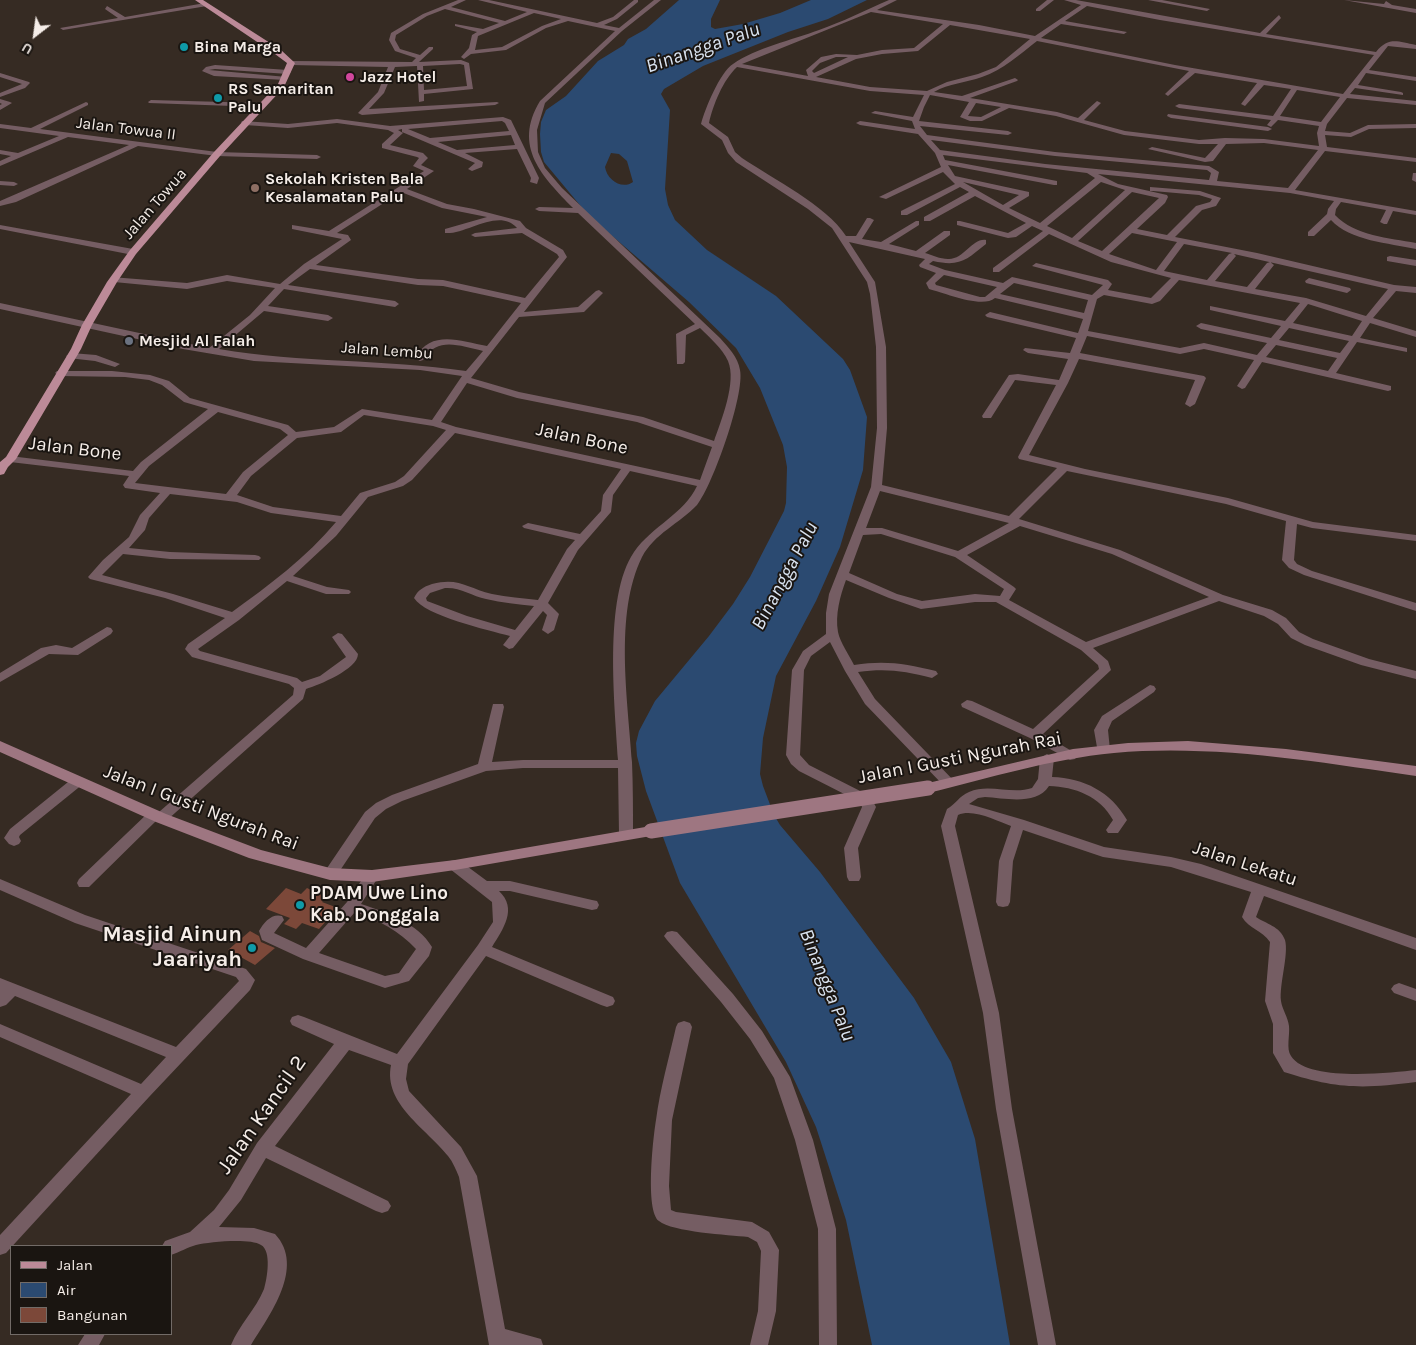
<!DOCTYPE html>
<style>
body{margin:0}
#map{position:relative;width:1416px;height:1345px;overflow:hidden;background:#362b23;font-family:Karla,sans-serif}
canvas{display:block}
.legend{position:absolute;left:10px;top:1245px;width:162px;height:90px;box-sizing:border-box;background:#1a1511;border:1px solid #726b67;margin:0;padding:6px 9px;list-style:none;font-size:15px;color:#f5ede8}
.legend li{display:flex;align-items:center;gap:10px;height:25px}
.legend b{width:25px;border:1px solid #726b67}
.north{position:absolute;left:10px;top:10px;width:50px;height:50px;-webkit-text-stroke:4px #1a1511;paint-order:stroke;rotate:210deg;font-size:14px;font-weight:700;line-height:20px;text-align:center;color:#f5ede8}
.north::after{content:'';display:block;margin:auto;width:18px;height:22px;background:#f5ede8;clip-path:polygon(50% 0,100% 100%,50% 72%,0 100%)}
</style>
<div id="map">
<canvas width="1416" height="1345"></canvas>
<ul class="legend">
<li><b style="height:6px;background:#bc8a98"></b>Jalan</li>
<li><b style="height:14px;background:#2b4a71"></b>Air</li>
<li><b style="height:14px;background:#7c4839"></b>Bangunan</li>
</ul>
<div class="north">U</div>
</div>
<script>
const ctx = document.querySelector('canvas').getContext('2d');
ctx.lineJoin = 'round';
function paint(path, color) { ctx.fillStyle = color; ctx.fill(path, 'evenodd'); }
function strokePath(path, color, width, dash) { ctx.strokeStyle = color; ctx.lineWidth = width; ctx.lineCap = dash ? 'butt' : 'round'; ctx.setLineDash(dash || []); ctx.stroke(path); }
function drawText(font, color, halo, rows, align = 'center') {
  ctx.font = font + ' Karla,sans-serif'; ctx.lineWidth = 4; ctx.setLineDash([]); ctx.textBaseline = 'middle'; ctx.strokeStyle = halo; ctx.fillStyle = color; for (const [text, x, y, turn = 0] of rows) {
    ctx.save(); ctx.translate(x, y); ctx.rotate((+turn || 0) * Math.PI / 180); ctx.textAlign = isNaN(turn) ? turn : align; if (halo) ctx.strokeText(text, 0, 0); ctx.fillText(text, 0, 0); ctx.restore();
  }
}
paint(new Path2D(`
 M679 0H720L711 19V27L715 29 743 24 780 13 811 0H867L828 19 788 32 703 66 664 89 661 94 670 110 665 189 668 205 675 220 707 250 776 296 843 359 850 370 867 417 863 470 840 547 816 601 776 676 763 738 760 774 763 786 774 815 780 825 820 872 914 998 951 1062 975 1139 1010 1345H872L846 1220 816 1127 786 1062 680 883 646 791 637 756 636 743 639 731 655 701 709 636 733 604 750 577 784 511 786 503 787 467 783 445 760 388 736 348 689 302 589 216 544 162 541 152 540 134 541 122 546 110 566 96 598 61 624 45 628 39 646 29ZM611 153 619 154 627 161 633 182C622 190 607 180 605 167Z`), '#2b4a71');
paint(new Path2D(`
 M316 885 327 889 322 894 327 896 322 902 338 908 319 929 302 923 296 929 284 924 290 918 266 909 286 888 301 894 307 888 311 890Z
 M250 931 259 936 261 942 275 948 255 965 228 950Z`), '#7c4839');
paint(new Path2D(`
 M458 0H466L451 7 505 21 527 12 478 0H489L597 23 613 17 634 0H638V2L617 19 604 25 619 28 654 0H661L622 31 545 103 537 130 538 152 545 168 562 188 720 338C728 347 738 357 740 370 745 394 713 485 697 505 680 523 654 534 642 557 614 614 628 700 632 762 633 786 633 810 633 834L631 837H621L619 834 618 768H523L486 771 402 801 386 809 375 818 335 878H325L323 874 365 812 376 803 392 795 478 764 493 704H503L504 707 492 762 523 760H618C615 706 603 597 634 552 652 526 684 514 697 486L630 471 613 495 611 512 578 550 548 603 559 614 554 630 548 634 542 630 547 615 543 611 513 648 509 649 503 645 510 636C488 630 425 616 414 598 418 590 423 587 432 584 459 577 467 588 492 594 507 597 523 598 538 600L567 549 575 540 524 528 522 526 528 523 580 534 601 511 603 495 621 469 455 433 412 480 403 486 368 497 336 536 293 576 327 587 349 590 351 592 349 594H326L287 581 239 620 198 649 200 651 297 678 302 682 320 676 346 657 332 637 338 633 342 634 358 654C358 669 319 685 306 689L303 699 166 821H156L89 887H79L77 883 79 879 149 812 154 810 159 812 293 695 294 688 289 684 192 657 185 649 188 644 225 618 165 598 90 579 88 577 103 560 129 537 140 515 160 493 125 488 123 485 129 476 10 462 5 459 10 456 133 471 141 462 208 409 184 402 162 385 149 380 125 377 60 376 55 373 57 371H112L150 375 169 381 190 398 288 425 296 432 334 427 362 409 432 420 462 376 420 370 254 361 183 349 0 309V303L209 348 250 315 275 288 227 281 187 289 114 282 111 281V277L187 283 227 275 280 284 304 264 342 239 292 229V225L329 231 424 171 413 166 419 158 417 157 382 148V144L394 133 388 130 337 123 288 128 245 125 241 123 242 121 288 124 337 119 390 126 503 117 511 120 539 178 537 184 530 182 531 178 517 149 465 153 483 162 482 167 472 171 468 169 475 163 402 132V129L398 130 403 133 390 145 423 153 428 158 421 165 434 171 407 189 447 204 474 209 520 221 526 228 563 250 567 257 524 312 578 307 596 291 599 290 603 293 584 312 519 317 471 378 519 392 643 417 714 441C721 421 737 382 728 361 722 348 710 338 700 328L686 335 685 362 683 364H677L676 334 695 324 578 213 539 211 535 209 539 207 573 208C543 177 512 147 540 101L615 31 568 21 546 28 506 50 471 54 464 59 461 57 469 48 472 35 477 32 455 26V24L483 29 499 23 445 9 427 16 396 35 395 40 400 49 420 55 429 47H433V49L419 62 461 60 469 63 473 89 424 94V101L419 102 417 66 395 67 384 93 369 109 497 102 499 103 495 105 362 115 358 113 378 92 388 67 291 65 288 63 291 61 412 62 416 58 395 51 389 40 391 33 423 14ZM534 13 561 19 542 26 502 47 475 50 478 36ZM460 64 464 65 467 86 424 90 423 66ZM502 121 505 123 509 131 430 138 408 129ZM511 135 515 145 457 150 438 142ZM401 192 442 208 487 217 445 229V233C466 235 499 207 517 228L475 233 471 235 475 237 522 233 557 254 559 257 525 298 443 280 418 279 316 265 351 240 348 235 337 233ZM310 269 418 285 443 286 521 303 487 346C460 341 431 329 415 358L420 361 423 360C438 336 459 346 483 351L466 371C384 359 301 363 219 349L264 311 328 321 333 318 328 315 268 306 284 289 395 307 399 304 395 301 288 285ZM467 383 517 398 637 422 712 447 700 480 456 427 441 422ZM218 412 280 429 288 435 243 472 226 494 135 483 149 466ZM364 415 433 426 446 430 404 476 395 482 360 493 341 516 273 507 237 495 251 476 297 438 341 432ZM170 494 237 502 271 513 336 522C307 557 268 586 232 612L173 594 102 575 123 554 170 559 259 560 261 558 259 556 255 555 170 552 129 548 145 530 149 518ZM445 588C460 587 472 596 486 599 502 603 518 604 534 606L515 630 467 616 427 601 426 598 430 593Z
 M889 0H897L877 10 979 25 1035 36 1081 5 1064 0H1076L1260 33 1279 15 1281 18 1266 34 1376 52C1389 36 1398 42 1416 45V49L1388 46 1369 70 1416 77V81L1366 73 1358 85 1401 92 1403 93V95L1355 88 1350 94 1416 101V105L1347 98 1327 124 1325 131 1350 133 1368 125 1416 124V128L1369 129 1351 137 1325 135 1327 147 1416 158V162L1325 151 1295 190 1416 211V215L1393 211 1387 224H1384L1380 222 1386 210 1341 202 1336 209 1335 215C1355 236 1389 238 1416 243V249C1389 243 1350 241 1331 220L1314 236H1308V232L1327 214 1328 209 1334 201 1290 193 1098 174 1118 184 1167 195 1168 197 1165 203 1137 229 1167 235 1196 206 1210 202 1212 199 1199 195 1153 191H1150V187L1200 191 1221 198 1216 206 1202 210 1175 237 1257 253 1394 285 1416 287V293L1396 291 1373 318 1416 331V337L1370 323 1360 338 1407 348V352L1357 342 1336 373 1391 386V390L1388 391 1262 362 1245 388 1242 389 1237 386 1254 360 1204 349 1180 354 1087 336 1080 353 1204 376 1206 378 1195 404 1190 407 1185 404 1195 380 1079 359 1068 383 1029 455 1085 469 1228 498 1313 522 1416 535V541L1312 528 1297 524 1294 560 1297 564 1312 571 1416 603V611L1304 575 1289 568 1282 560 1286 521 1226 504 1067 471 1019 519 1120 550 1223 595 1272 610 1286 618 1299 632 1313 639 1369 659 1416 671V679L1361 665 1305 645 1291 638 1278 624 1264 616 1219 601 1093 648 1108 661 1111 670 1043 734 1075 753 1077 756 1075 759 1070 760 1030 738 962 707 961 704 967 700 972 701 1033 729 1099 669 1098 665 1081 650 996 602H975L921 609 889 598 846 580C840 596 835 615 838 632 840 642 849 655 854 665 886 660 906 664 936 671L938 674 932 678C905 671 886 668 858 672L875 699 956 783 954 786H944L865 704 845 671 830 642 811 656 804 670 800 755 809 765 870 796 876 807 858 848 861 877 859 881H849L847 877 844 848 862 807 860 802 799 771 791 764 786 755 792 670 803 651 826 634V613L829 594 871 487 877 428 876 347 870 294 867 282 832 228 808 209 736 162 728 153 722 140 701 124C705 109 720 72 733 64 756 48 792 40 819 30 842 22 866 10 889 0ZM1087 6 1160 20 1374 55 1343 94 1175 65 1041 38 1061 24 1124 34 1127 32 1065 21ZM871 12 943 24 914 48 882 50 857 55 836 54 821 57 806 70 808 76 742 64ZM950 25 1030 39 996 67 978 74 947 82 927 91 870 87 816 77 856 59 882 54 918 51ZM1037 41 1189 71 1166 93 1165 94 1168 96 1195 73 1257 83 1241 104 1245 106 1264 85 1291 89 1273 116 1179 104 1175 106 1179 108 1271 120 1267 125 1271 127 1278 120 1319 126 1317 133 1319 146 1264 139 1225 138 1199 140 1125 131 1084 120 1101 103 1097 101 1078 118 1057 112 970 98 1017 81 1018 80 1015 78 962 96 934 92C949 83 966 83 982 77 1003 70 1020 54 1037 41ZM836 57H848L814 73 812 71 820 63ZM737 67 870 91 924 95 913 117 875 111 871 113 912 121 915 129 860 121 856 123 860 125 918 134 935 153 941 167 879 197 886 199 943 172 955 184 901 211V215H907L960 187 969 192 924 217V221H930L975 196 1026 223 1008 233 960 221H957V225L1008 238 1016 237 1032 226 1043 231 993 268V272H999L1049 234 1111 262 1171 278 1151 298 1108 290 1112 284 1108 280 1036 263 1032 266 1103 285 1092 295 1012 277 1003 283 945 270 929 264 933 261C960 267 966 260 986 244V240C972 238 964 260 948 259 940 259 932 255 925 253L950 235V231H944L916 251 889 244 919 225V221H916L881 242 862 239 874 220 870 218H867L856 236H846C826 205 773 179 742 158L735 152 728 137 709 123C713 105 723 80 737 67ZM1297 90 1340 97 1321 122 1280 116ZM930 95 969 102 960 117 970 121H982L1009 108 1056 116 1124 135 1199 144H1218L1205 158 1152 147 1148 149 1205 162 1213 161 1226 144 1264 143 1318 150 1288 188 1217 181 1219 172 1209 166 1055 152 927 135 920 126 1008 135 1012 133 1008 131 919 121 924 107ZM976 103 1001 107 981 117 968 116ZM931 140 1055 156 1207 170 1211 173 1209 180 1045 164 940 150ZM943 155 1087 173 1095 178 1040 223 1009 208 1029 196V192L955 176 948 165 1054 185H1057V181L945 160ZM963 182 1019 195 1003 205ZM1101 182 1125 190 1072 238 1047 226ZM1132 192 1159 198 1102 251 1078 241ZM1132 233 1177 242 1156 270 1109 254ZM849 242 925 259 919 265 920 267 936 273 926 283 929 289C945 293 982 309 995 298L1083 319 1078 333 990 312 985 315 987 317 1076 338 1070 353 1025 348 1023 350 1028 353 1068 359 1059 380 1018 374 1009 375 982 416 983 418H991L1015 380 1056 385 1018 457 1019 459 1057 468 1009 516 882 485 887 428 886 347 875 282ZM1184 244 1232 253 1229 254 1207 280 1164 271ZM1234 254 1388 289 1366 316 1306 298 1255 289 1274 265 1270 262 1267 263 1247 287 1215 281 1236 256ZM944 275 997 287 985 297H980L936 285 935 283ZM1179 280 1300 303 1285 321 1210 306V310L1281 326 1271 338 1201 323 1196 326 1201 329 1267 343 1257 355 1204 343 1180 348 1088 331 1097 299 1104 295 1152 304 1160 301ZM1014 283 1088 300 1084 313 1000 294ZM1308 304 1362 321 1352 336 1293 323ZM1289 328 1349 341 1340 353 1279 340ZM1276 345 1337 358 1328 371 1266 357ZM880 491 1009 523 958 551 882 528H866ZM1020 526 1112 554 1209 597 1086 642 1009 600 1016 589 1014 587 967 555ZM881 534 955 557 1004 589 1000 596 975 594 922 601 897 594 849 573 863 535Z
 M1047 0H1054L1040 11H1036V9Z
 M1148 0H1162L1210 9 1207 11Z
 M1344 0 1384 4 1386 1 1392 5 1416 9V13Z
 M205 3 207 6 63 30 60 28 118 18 105 9 107 6 125 17Z
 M215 65 288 70 291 72 288 74 215 69 209 70 287 77V79L285 80 214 76 202 71 206 67Z
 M0 73 29 82 30 83 25 88 0 97V93L22 84 0 77Z
 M0 99 10 102 12 103 0 110V105L2 104 0 103Z
 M151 100 261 103 265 105 261 107 149 103 148 102Z
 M86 102 88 103V105L40 129 217 152 317 155 321 157 317 159 217 156 138 146 16 202 0 206V201L129 145 68 137 0 166V161L11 156 0 154V150L18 153 59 136 0 128V124L31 128Z
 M1168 114 1268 127 1272 129 1268 131 1171 118 1167 116Z
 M1413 173H1416V182L1412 180Z
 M0 181 14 182 18 184 14 186 0 185Z
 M0 225 133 249 137 252 133 255 0 229Z
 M1390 256 1416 260V266L1387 261V257Z
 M1309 278 1350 288 1351 290 1347 293 1306 283 1305 281Z
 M71 353 96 355 120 364 115 367 95 361 68 358 66 356Z
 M107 627 111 628 113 631 111 634 78 655 49 654 0 682V673L41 648 56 645 72 648Z
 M1150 685 1154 686 1156 689 1154 692 1112 721 1108 730 1110 750 1103 754 1098 753 1094 730 1102 716Z
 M1047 754 1054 758 1052 777C1084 778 1111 792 1127 820L1118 833H1108L1106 830 1113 820C1100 796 1075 787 1049 786 1036 806 1005 798 985 797L978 798 969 804 1024 820 1104 847 1171 857 1201 864 1416 938V950L1264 896 1256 917C1266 924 1280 926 1285 940 1289 954 1279 985 1281 1001 1282 1009 1288 1017 1289 1026 1290 1035 1286 1049 1291 1056 1307 1082 1390 1073 1416 1070V1082C1362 1089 1337 1089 1284 1072L1273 1053V1024L1265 1001 1270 942C1262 930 1249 929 1242 917L1251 892 1171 867 1103 857 1023 830 1013 861 1010 902 1008 906 1003 907 998 906 996 902 999 861 1011 826C997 821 973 808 958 815L955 826 999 1013 1012 1109 1056 1345H1038L996 1109 983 1013 941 826 947 809C956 804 959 796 969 792 989 783 1012 795 1032 788L1038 779 1040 758Z
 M78 777 83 778 85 781 83 784 20 835 19 837 21 841 19 844 14 846 9 844 4 838 10 829 73 778Z
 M455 860 460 861 487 881H510L592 900 597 901 599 905 597 909 592 910 510 891H499C518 909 503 929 492 947L613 997 615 1001 613 1005 607 1007 601 1005 486 956 408 1064 406 1079 409 1091 461 1147 477 1176 505 1329 541 1339 543 1345H489L459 1177C456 1170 453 1162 448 1156 427 1129 383 1104 391 1065L349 1050 275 1146 388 1201 391 1206 388 1211 382 1213 376 1211 266 1158 241 1200 219 1227 254 1228 275 1234C306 1267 269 1316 251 1345H231C239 1325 256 1309 264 1289 267 1279 272 1251 261 1245 250 1238 209 1242 196 1245 188 1247 180 1252 171 1255V1246H162L165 1241 190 1232 214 1210 229 1190 257 1143 334 1044 292 1025 290 1021 292 1017 298 1015 304 1017 397 1054 478 945 493 922 492 902 450 869 448 865 450 861Z
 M372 871 377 872 379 876 361 904C386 912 418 923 432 947L429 956 409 981 385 988 303 959 262 940 259 931C264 922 272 913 282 916L284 920 274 933 306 948 347 902 367 872ZM355 912C379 920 399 931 416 949L399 973 385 976 319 953Z
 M0 879 85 915 246 969 255 980 250 990 149 1097 6 1253 0 1255V1235L131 1094 0 1037V1024L141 1084 166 1057 15 996 6 1005 0 1007V978L176 1047 239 981 236 977 75 923 0 890Z
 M672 931 677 932 733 994 762 1031 790 1077 813 1140 836 1229 837 1345H819L818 1229 795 1140 774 1078 750 1039 721 1002 667 940 664 936 667 932Z
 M1399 983 1416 989V1001L1394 993 1391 989 1394 985Z
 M684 1021 690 1023 692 1027 672 1120 669 1186 671 1210 676 1212 752 1222 769 1232 779 1250 776 1311 768 1345H750L758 1311 761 1251 757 1242 748 1237C729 1235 672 1232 659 1221 645 1211 653 1138 656 1120 660 1089 669 1058 676 1027L678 1023Z
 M85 1334H105L99 1345H78Z`), '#755d63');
paint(new Path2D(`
 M0 741 166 814 261 850 330 868 372 870 455 860 651 826 656 827 659 831 656 835 651 836 455 870 372 882 330 880 249 858 156 822 0 752Z
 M1188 741 1286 749 1416 766V776C1316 762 1215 744 1114 753 1050 759 990 778 928 793L923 791 921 788 923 785 928 783 1073 749 1128 743Z`), '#9e7681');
paint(new Path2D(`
 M195 0H203L281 50 295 63 284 87 220 156 136 254 117 282 92 325 81 349 16 459 8 467 4 474 0 475V462L6 457 71 349 82 325 107 282 130 250 214 152 278 84 287 63 275 54Z`), '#bc8a98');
strokePath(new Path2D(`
 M651 831 928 788`), '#9e7681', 15);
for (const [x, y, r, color] of [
 [184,47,5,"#0f9aa8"],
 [350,77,5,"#d1479c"],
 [218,98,5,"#0f9aa8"],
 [255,188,5,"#8d6e63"],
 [129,341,5,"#6b7280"],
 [300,905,5,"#0f9aa8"],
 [252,948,5,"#0f9aa8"]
]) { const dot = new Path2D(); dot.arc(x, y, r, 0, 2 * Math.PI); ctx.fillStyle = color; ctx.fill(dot); strokePath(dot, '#1a1511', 2); }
drawText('bold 16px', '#f5ede8', '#1a1511', [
 ["Bina Marga",194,47],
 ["Jazz Hotel",360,77],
 ["RS Samaritan",228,89],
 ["Palu",228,107],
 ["Sekolah Kristen Bala",265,179],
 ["Kesalamatan Palu",265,197],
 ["Mesjid Al Falah",139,341]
], 'left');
drawText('16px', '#f5ede8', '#1a1511', [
 ["Jalan Towua II",126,129,7],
 ["Jalan Towua",155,204,-49],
 ["Jalan Lembu",387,351,4]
]);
drawText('19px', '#f5ede8', '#1a1511', [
 ["Jalan Bone",582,439,12],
 ["Jalan Bone",75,449,7],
 ["Jalan I Gusti Ngurah Rai",960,758,-11],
 ["Jalan I Gusti Ngurah Rai",201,808,21],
 ["Jalan Lekatu",1245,864,18]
]);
drawText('bold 19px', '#f5ede8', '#1a1511', [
 ["PDAM Uwe Lino",310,894],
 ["Kab. Donggala",310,916]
], 'left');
drawText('italic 20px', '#dae4f1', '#1a1511', [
 ["Binangga Palu",703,48,-19],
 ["Binangga Palu",785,576,-62],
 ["Binangga Palu",827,985,68]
]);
drawText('bold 22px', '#f5ede8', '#1a1511', [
 ["Masjid Ainun",242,935],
 ["Jaariyah",242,960]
], 'right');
drawText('22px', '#f5ede8', '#1a1511', [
 ["Jalan Kancil 2",262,1115,-55]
]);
</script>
